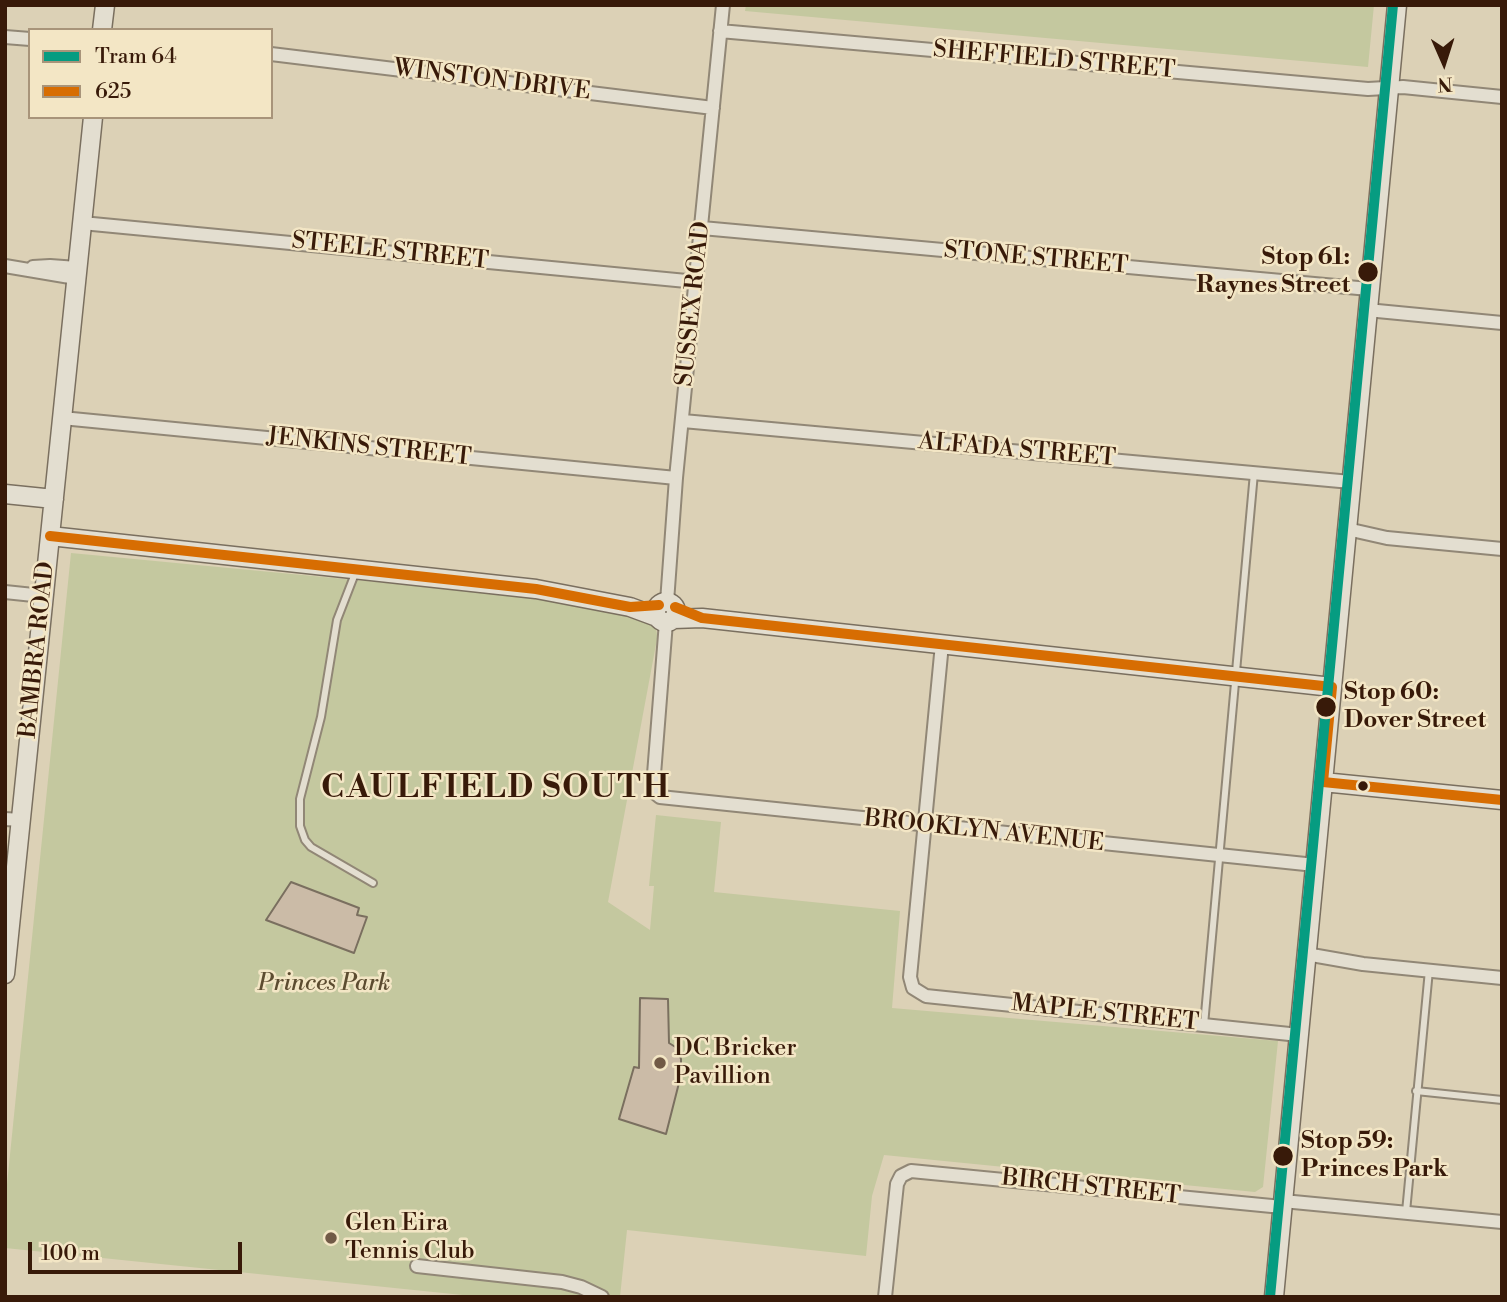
<!DOCTYPE html>
<style>
body{margin:0}
#map{position:relative;width:1507px;height:1302px;overflow:hidden;background:#dcd1b6;font-family:"Libre Bodoni",serif}
canvas{display:block}
.frame{position:absolute;inset:0;border:7px solid #381a09;pointer-events:none}
.legend{position:absolute;left:28px;top:28px;width:245px;height:91px;box-sizing:border-box;background:#f3e6c5;border:2px solid #a8947a;margin:0;padding:9px 12px;list-style:none;font-size:21px;color:#381a09}
.legend li{display:flex;align-items:center;gap:14px;height:35px}
.legend b{width:35px;border:2px solid #a8947a}
.north{position:absolute;left:1409px;top:28px;width:70px;height:70px;-webkit-text-stroke:5px #f3e6c5;paint-order:stroke;rotate:177deg;font-size:19px;font-weight:700;line-height:28px;text-align:center;color:#381a09}
.north::after{content:'';display:block;margin:auto;width:24px;height:32px;background:#381a09;clip-path:polygon(50% 0,100% 100%,50% 72%,0 100%)}
.scale{position:absolute;left:28px;top:1242px;width:214px;height:32px;box-sizing:border-box;border:4px solid #381a09;border-top:0;padding-left:9px;font-size:21px;line-height:24px;white-space:nowrap;color:#381a09;-webkit-text-stroke:5px #f3e6c5;paint-order:stroke}
</style>
<div id="map">
<canvas width="1507" height="1302"></canvas>
<div class="frame"></div>
<ul class="legend">
<li><b style="height:9px;background:#069c81"></b>Tram 64</li>
<li><b style="height:9px;background:#d76d02"></b>625</li>
</ul>
<div class="north">N</div>
<div class="scale">100 m</div>
</div>
<script>
const ctx = document.querySelector('canvas').getContext('2d');
ctx.lineJoin = 'round';
function paint(path, color) { ctx.fillStyle = color; ctx.fill(path, 'evenodd'); }
function strokePath(path, color, width, dash) { ctx.strokeStyle = color; ctx.lineWidth = width; ctx.lineCap = dash ? 'butt' : 'round'; ctx.setLineDash(dash || []); ctx.stroke(path); }
function drawText(font, color, halo, rows, align = 'center') {
  ctx.font = font + ' "Libre Bodoni",serif'; ctx.lineWidth = 5; ctx.setLineDash([]); ctx.textBaseline = 'middle'; ctx.strokeStyle = halo; ctx.fillStyle = color; for (const [text, x, y, turn = 0] of rows) {
    ctx.save(); ctx.translate(x, y); ctx.rotate((+turn || 0) * Math.PI / 180); ctx.textAlign = isNaN(turn) ? turn : align; if (halo) ctx.strokeText(text, 0, 0); ctx.fillText(text, 0, 0); ctx.restore();
  }
}
paint(new Path2D(`
 M746 5H1374L1368 67 745 11Z
 M71 553 534 597 642 617C652 623 658 626 657 639L608 902 650 930 654 886H649L656 815 721 822 714 892 900 911 892 1008 1278 1041 1263 1187 1255 1192 884 1155 872 1196 866 1256 627 1230 620 1297H482L5 1248V1204Z`), '#c4c89f');
const building = new Path2D(`
 M291 882 359 908 357 915 367 917 354 953 266 920Z
 M640 998 668 999 669 1043 677 1048 681 1059V1075L666 1134 619 1119 634 1067 639 1068Z`);
paint(building, '#cbbba7');
strokePath(building, '#7a6f5f', 2);
const lane = new Path2D(`
 M356 571 337 620 321 717 300 799V826L305 840 311 847 373 883
 M1204 1025 1254 473
 M1416 1091 1502 1100
 M1406 1212 1429 970`);
const street = new Path2D(`
 M720 31 1368 89 1403 87 1502 97
 M5 37 30 39
 M271 54 713 108
 M82 223 697 282
 M702 228 1369 289
 M5 266 76 278
 M33 267 50 266 77 268
 M1367 310 1502 323
 M62 418 676 478
 M683 421 1351 482
 M1347 529 1387 538 1502 549
 M5 592 43 596
 M667 602 676 478 723 5
 M666 622 653 787 655 793 660 797 1315 865
 M942 644 910 977 913 988 926 996 1299 1035
 M5 819 21 820
 M1306 954 1363 964 1502 978
 M1283 1201 1502 1222
 M417 1266 562 1282 581 1287 602 1297
 M885 1297 897 1184 901 1176 911 1171 1282 1207`);
const secondary = new Path2D(`
 M102 30 105 5
 M5 494 54 499
 M50 536 536 589 630 607 657 617
 M656 612a10 10 0 1 1 20 0a10 10 0 1 1-20 0Z
 M673 619 702 618 1332 687
 M1323 782 1502 800
 M5 974 93 117
 M1274 1297 1397 5`);
strokePath(lane, '#918776', 10);
strokePath(street, '#918776', 16);
strokePath(secondary, '#7a6f5f', 21);
strokePath(lane, '#e3ded0', 6);
strokePath(street, '#e3ded0', 12);
strokePath(secondary, '#e3ded0', 18);
strokePath(new Path2D(`
 M50 536 536 589 630 607 659 605
 M675 607 702 618 1332 687
 M1323 782 1502 800
 M1323 782 1332 687`), '#d76d02', 10);
strokePath(new Path2D(`
 M1270 1297 1393 5`), '#069c81', 10);
for (const [x, y, r, color] of [
 [1368,272,11,"#381a09"],
 [1326,707,11,"#381a09"],
 [1363,786,6,"#381a09"],
 [660,1063,7,"#715a46"],
 [1283,1156,11,"#381a09"],
 [331,1238,7,"#715a46"]
]) { const dot = new Path2D(); dot.arc(x, y, r, 0, 2 * Math.PI); ctx.fillStyle = color; ctx.fill(dot); strokePath(dot, '#f3e6c5', 2.5); }
drawText('24px', '#381a09', '#f3e6c5', [
 ["SHEFFIELD STREET",1054,61,5],
 ["WINSTON DRIVE",492,81,7],
 ["STEELE STREET",390,252,6],
 ["STONE STREET",1036,259,5],
 ["SUSSEX ROAD",694,304,-84],
 ["JENKINS STREET",369,448,6],
 ["ALFADA STREET",1017,451,5],
 ["BAMBRA ROAD",38,650,-84],
 ["BROOKLYN AVENUE",984,832,6],
 ["MAPLE STREET",1105,1014,6],
 ["BIRCH STREET",1091,1188,6]
]);
drawText('bold 24px', '#381a09', '#f3e6c5', [
 ["Stop 61:",1350,258,"right"],
 ["Raynes Street",1350,286,"right"],
 ["Stop 60:",1344,693],
 ["Dover Street",1344,721],
 ["Stop 59:",1301,1142],
 ["Princes Park",1301,1170]
], 'left');
drawText('italic 24px', '#5c4c30', '#f3e6c5', [
 ["Princes Park",324,984]
]);
drawText('24px', '#381a09', '#f3e6c5', [
 ["DC Bricker",674,1049],
 ["Pavillion",674,1077],
 ["Glen Eira",345,1224],
 ["Tennis Club",345,1252]
], 'left');
ctx.letterSpacing = '2px';
drawText('bold 32px', '#381a09', '#f3e6c5', [
 ["CAULFIELD SOUTH",496,789]
]);
ctx.letterSpacing = '0px';
</script>
